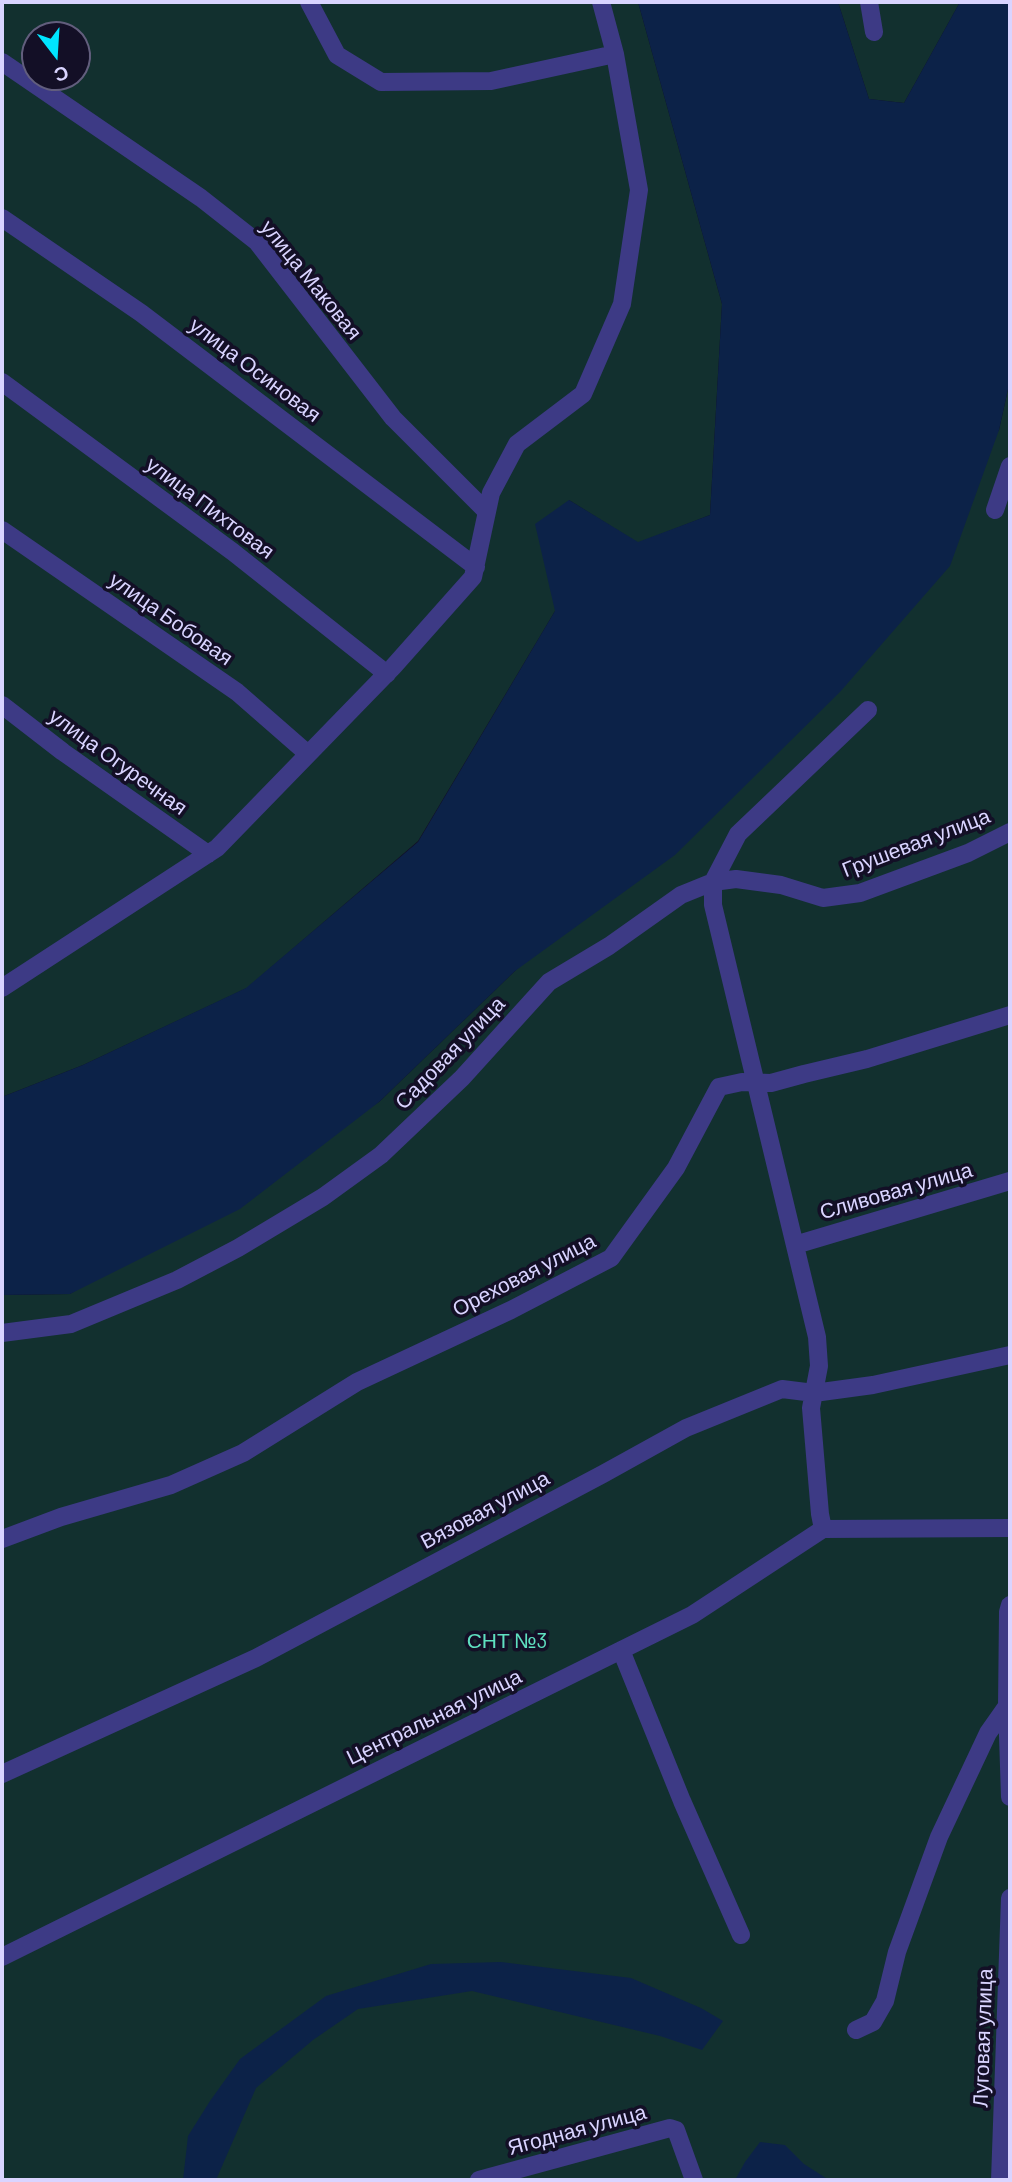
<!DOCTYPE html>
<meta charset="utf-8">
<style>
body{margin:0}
#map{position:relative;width:1012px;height:2182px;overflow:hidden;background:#130f26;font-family:Barlow,sans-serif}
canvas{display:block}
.frame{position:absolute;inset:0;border:4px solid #d9d4ff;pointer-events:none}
.north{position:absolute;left:21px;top:21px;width:70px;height:70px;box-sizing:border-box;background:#130f26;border:2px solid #625e7d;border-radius:50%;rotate:163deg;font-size:19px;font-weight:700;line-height:28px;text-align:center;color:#d9d4ff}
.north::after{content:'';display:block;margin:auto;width:24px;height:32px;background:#00e5ff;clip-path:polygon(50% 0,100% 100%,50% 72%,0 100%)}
</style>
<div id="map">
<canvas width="1012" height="2182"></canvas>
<div class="frame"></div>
<div class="north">С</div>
</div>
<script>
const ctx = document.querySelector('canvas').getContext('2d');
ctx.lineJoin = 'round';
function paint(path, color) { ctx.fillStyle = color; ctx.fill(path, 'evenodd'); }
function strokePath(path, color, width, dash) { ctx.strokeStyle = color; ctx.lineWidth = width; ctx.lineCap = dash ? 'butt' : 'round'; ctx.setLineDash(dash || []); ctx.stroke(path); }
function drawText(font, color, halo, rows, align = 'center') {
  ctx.font = font + ' Barlow,sans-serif'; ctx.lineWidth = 7; ctx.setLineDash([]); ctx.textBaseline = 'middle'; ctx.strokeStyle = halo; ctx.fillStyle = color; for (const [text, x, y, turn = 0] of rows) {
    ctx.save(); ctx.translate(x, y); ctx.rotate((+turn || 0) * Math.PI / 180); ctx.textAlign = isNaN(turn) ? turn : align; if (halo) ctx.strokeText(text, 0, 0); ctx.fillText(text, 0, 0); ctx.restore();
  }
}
paint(new Path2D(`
 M2 2H638L722 304 710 515 638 543 569 500 555 611 418 841 247 988 83 1065 2 1097ZM35 35H77V77H35Z
 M838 2H960L904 103 869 99Z
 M1010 380V2180H2V1295L70 1294 379 1102 515 971 999 430Z`), '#12302f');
paint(new Path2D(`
 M638 2H838L869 99 904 103 960 2H1010V380L999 430 950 566 840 692 675 855 515 971 379 1102 240 1209 70 1294 2 1295V1097L83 1065 246 988 418 842 555 611 535 524 569 500 638 542 710 515 722 304Z
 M501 1962 631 1978 701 2008 723 2021 702 2050 660 2036 472 1991 358 2009 313 2040 256 2088 216 2180H183L188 2136 210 2101 240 2059 326 1996 431 1964Z
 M760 2142 785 2145 804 2164 829 2180H735L745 2162Z`), '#0c2248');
strokePath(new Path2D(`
 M309 2 337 55 381 82 491 81 615 54
 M869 2 874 32
 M2 62 201 198 257 242 393 418 487 512
 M2 218 141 313 476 567
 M2 382 233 552 387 674
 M995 510 1010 466
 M2 530 237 692 308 754
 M2 705 63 752 208 854
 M2 988 217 848 393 667 473 577 491 493 517 444 583 394 622 304 639 190 615 54 601 2
 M795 1245 1010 1181
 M2 1333 71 1324 177 1280 238 1248 323 1197 381 1155 462 1078 549 982 609 946 681 895 713 882 738 834 868 710
 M823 1529 820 1514 811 1408 819 1366 817 1337 713 905V882L736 879 781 885 823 898 860 893 968 853 1010 832
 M2 1539 61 1517 171 1485 243 1453 357 1382 511 1310 611 1258 676 1168 719 1087 742 1082 771 1083 804 1074 867 1059 1010 1015
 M1010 1605 1008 1612 1007 1706 1010 1797
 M621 1650 682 1801 741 1935
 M2 1774 256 1658 603 1474 686 1428 782 1389 814 1393 873 1385 1010 1355
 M2 1957 692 1615 823 1529 1010 1528
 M856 2030 873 2022 885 2001 897 1952 939 1837 988 1733 1007 1706
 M479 2180 670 2128 676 2130 694 2180
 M1000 2180 1010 1898`), '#3d3a85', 18);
drawText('21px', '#d9d4ff', '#130f26', [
 ["улица Маковая",311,280,51],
 ["улица Осиновая",255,370,37],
 ["улица Пихтовая",210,508,37],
 ["улица Бобовая",171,619,35],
 ["улица Огуречная",118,762,36],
 ["Грушевая улица",916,843,-21],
 ["Садовая улица",450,1053,-46],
 ["Сливовая улица",896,1191,-16],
 ["Ореховая улица",524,1275,-27],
 ["Вязовая улица",485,1510,-28],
 ["Центральная улица",434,1717,-26],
 ["Луговая улица",983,2038,-88],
 ["Ягодная улица",577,2130,-15]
]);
drawText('21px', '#5fe0c0', '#130f26', [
 ["СНТ №3",507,1641]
]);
</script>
